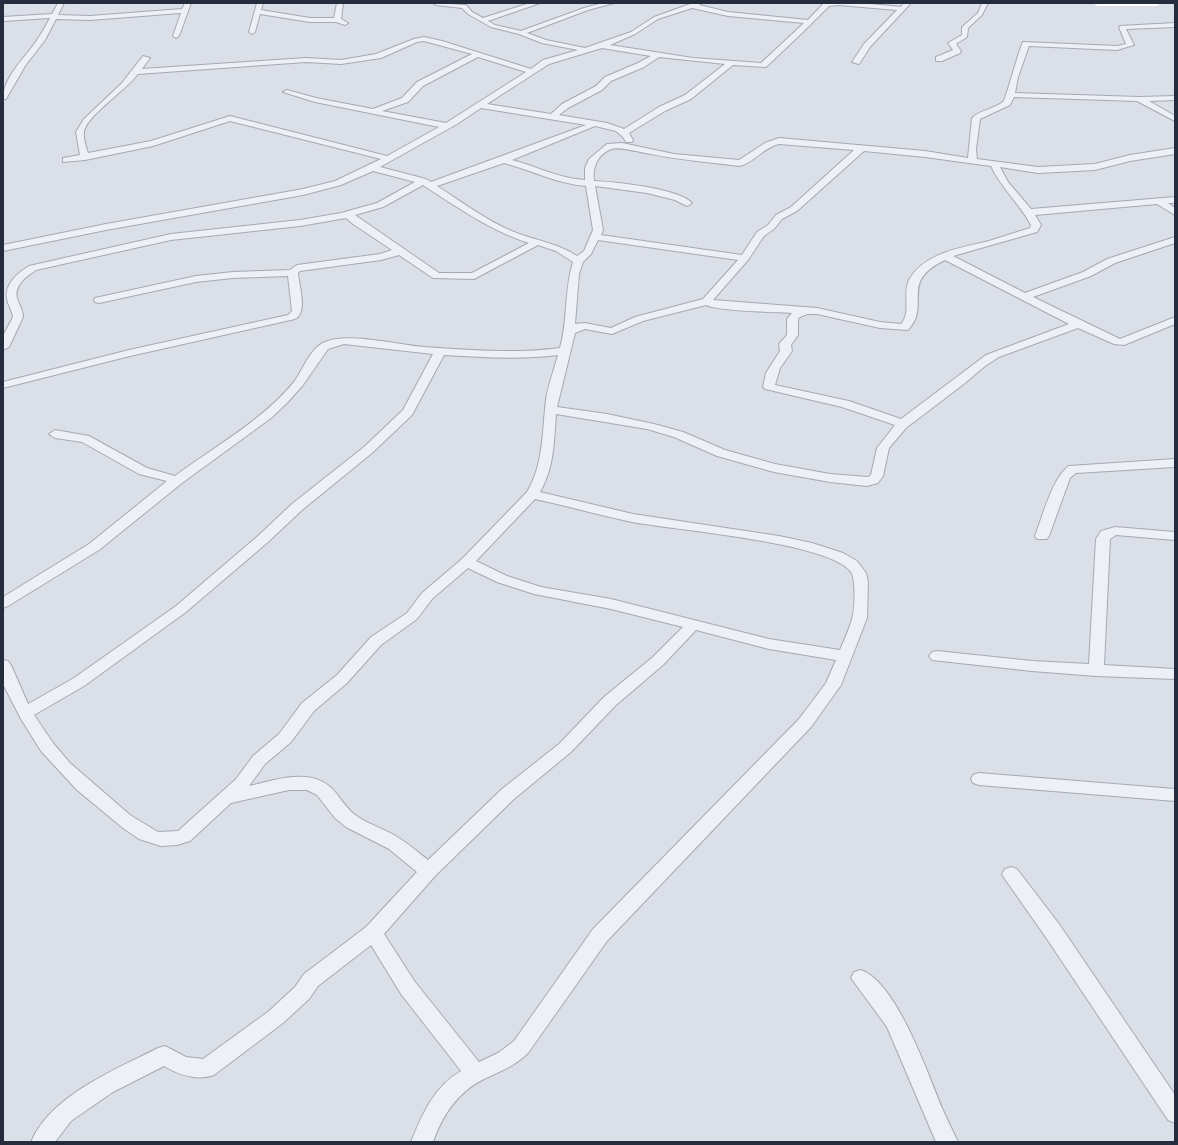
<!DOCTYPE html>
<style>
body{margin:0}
#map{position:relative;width:1178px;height:1145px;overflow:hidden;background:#dbdfe7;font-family:"DejaVu Sans",sans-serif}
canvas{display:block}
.frame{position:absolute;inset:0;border:4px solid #242c3e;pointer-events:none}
</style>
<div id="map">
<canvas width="1178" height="1145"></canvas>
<div class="frame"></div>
</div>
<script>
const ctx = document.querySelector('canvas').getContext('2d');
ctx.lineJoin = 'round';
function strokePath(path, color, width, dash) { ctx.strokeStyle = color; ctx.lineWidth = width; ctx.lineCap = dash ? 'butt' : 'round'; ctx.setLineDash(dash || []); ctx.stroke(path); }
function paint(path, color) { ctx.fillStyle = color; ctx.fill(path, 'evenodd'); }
const street = new Path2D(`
 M58 3H64L58 15 90 16 182 9 185 3H191L179 36 176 38 173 36 181 13 90 20 56 19 45 40 25 66 6 99H3C3 77 25 58 37 40 42 33 46 25 50 18L3 21V17L52 14Z
 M257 3H263L261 10 310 18H334L337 3H343L341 19 348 23 345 25 336 22H310L260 14 255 32 252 34 249 32Z
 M433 3 466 5 472 12 483 18 530 3H540L488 21 495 25 521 31 584 8 603 3H614L588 10 527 33 546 40 585 48 631 32 654 17 693 3H702L699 5 728 12 808 20 824 3H860L901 7 904 3 910 4 870 47 859 64 852 62 864 44 897 10 839 5 829 6 803 32 766 67 733 65 691 99 665 111 629 133 633 140 632 142H626L623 137 616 131 595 126 512 160C536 166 560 179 585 180V168L589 159 607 144 622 143 674 154 739 160 765 143 779 138 925 151 968 158 972 118C980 110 994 109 1003 102 1006 99 1018 52 1023 42L1117 46 1126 44 1119 27 1120 26 1175 23V27L1126 29 1134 45 1117 50 1029 46 1018 77 1015 93 1139 97 1175 96V100L1149 101 1175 116V121L1137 101 1014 97 1010 105 980 119 976 149 977 159 1038 167 1095 164 1130 155 1175 148V154L1130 161 1095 170 1038 173 1000 167 1008 182 1031 209 1175 197V203H1168L1175 208V215L1157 204 1035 215 1041 225 1037 232 953 256 1025 293 1083 272 1107 259 1175 237V243L1115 263 1091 276 1033 297 1120 339 1175 317V324L1124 345 1114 344 1078 328 999 357 985 366 965 383 906 428 889 448 883 476 878 483 867 486 830 482 774 472 717 456 674 437 647 429 556 414C554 442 554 468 540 492L633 514 779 536 812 543 843 553 857 561 866 573 868 582 867 618 841 685 811 727 607 941 528 1053C515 1066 499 1072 482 1080 457 1093 442 1116 433 1142H411C422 1115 434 1086 461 1071L401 994 371 945 318 986 309 999 283 1023 214 1075C197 1081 179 1075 164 1066L113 1092 71 1121 55 1142H31C51 1095 115 1070 158 1048L165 1046 186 1057 203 1059 269 1011 295 987 304 974 366 927 417 872 389 849 346 827 335 818 317 795 307 790H289L231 803 190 841 177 845 161 846 139 839 123 828 77 790 41 751 21 719 3 684V660L8 661 11 665 28 704 74 678 176 606 258 536 292 504 364 447 403 410 433 354 344 344 328 349 303 385 287 403 271 418 182 483 99 550 8 606 3 608V597L89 544 167 481 139 474 82 442 55 438 49 434 55 430 89 436 147 468 175 476C214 447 263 420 294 382 303 370 310 348 325 342 348 332 398 345 424 347 469 350 515 354 560 348 568 320 564 290 573 262L556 251 538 245 474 279 433 278 399 255 381 260 300 271 298 273C299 286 308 313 295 319L130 356 3 388V382L129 350 288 315 292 311 288 276 233 278 196 282 99 303 95 302 94 300 95 298 196 276 233 272 290 270 297 265 380 254 392 250 353 224 346 218 300 226 171 240 36 270C27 276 14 285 17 298 19 305 23 310 23 317L9 347 3 350V336L13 317C12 310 8 305 7 299 4 284 19 272 29 266L171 234 300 220 341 213 377 203 415 182 373 171 341 185 303 195 106 230 3 251V245L106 224 303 189 335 181 381 159 230 121 153 146 85 160 63 162V158L80 155 76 132 84 119 122 83 143 56 150 58 142 69 306 58 341 60 376 54 414 39 424 37 442 41 531 69 543 60 578 50 542 43 519 34 491 27 468 14 462 8 436 5ZM692 8 728 16 804 23 761 63 693 58 610 45 635 34 658 19ZM424 41 472 54 417 82 402 98 373 109 316 98 287 90 283 92 315 102 439 127 387 156 230 116 151 141 88 153C86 147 83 138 84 131 88 115 126 90 138 74L306 62 341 64 381 58 417 42ZM602 48 651 56 638 63 605 77 596 86 562 104 551 114 487 104 549 64ZM478 57 526 72 446 123 382 111 408 102 423 86ZM659 57 725 64 685 95 659 107 624 129 607 123 559 115 568 108 602 90 611 81 644 67ZM481 108 586 125 431 182 426 179 380 167 457 124ZM779 144 854 150 791 207 776 215 768 225 757 232 742 255 601 235 603 230 595 186 647 193 675 200 687 206 692 203C678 188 615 182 594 181 592 168 597 156 609 150 616 146 628 150 636 151 671 159 705 162 740 166 755 162 764 147 779 144ZM864 151 925 157 991 166C1001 188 1020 204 1031 225L1030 228C1016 232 1003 237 989 241 961 248 925 252 909 280 902 294 912 312 901 324L880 322 817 308 713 300 748 260 764 236 774 229 782 219 797 211ZM504 163C531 170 558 184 586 186L593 230 584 251 577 256C557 243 537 241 514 232 487 221 462 202 437 186ZM423 185C457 207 489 230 529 243L472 273H439L355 215 383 207ZM598 240 738 260 703 299 635 317 611 328 585 323 575 324 579 274 583 262 591 254ZM945 260 1069 324 986 355 901 419 849 401 775 385 780 368 792 351 791 345 798 335V318L807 314H817L880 328 908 330C932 305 898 282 945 260ZM706 305C717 311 776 312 792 313L787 319V335L779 344 780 351 766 373 763 387 765 389 842 407 895 425 877 448 871 475 868 477 830 474 775 464 725 450 683 432 654 424 607 414 557 407 575 333 585 329 612 334 643 321ZM444 355C482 357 520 360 558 355 554 370 548 385 546 400 542 431 544 464 527 492L462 559 422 593 407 613 371 637 337 675 302 703 279 734 253 756 236 779 178 831 158 832 130 815 70 763 53 743 34 715 84 686 186 612 268 542 302 510 372 453 412 415ZM535 499C567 506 599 515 632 522 673 530 830 542 851 572 856 579 855 611 852 619 849 630 844 640 840 650L769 639 611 599 541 587 507 576 476 561ZM468 568 497 582 534 594 611 609 683 627 653 657 604 697 559 744 502 789 428 860C420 854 411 846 402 840 388 830 372 826 358 817 345 809 340 795 329 786 307 768 272 781 249 786L265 764 291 742 314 711 347 683 381 645 417 619 432 599ZM696 630 769 649 836 660 826 683 799 719 593 929 514 1041 498 1053 479 1062 415 982 384 934 435 876 514 799 571 752 616 705 663 665Z
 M982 3H988L982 15 968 28 967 37 956 44 961 51 960 53 942 61H936V57L953 50 948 43 962 35V27L978 13Z
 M1175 459V467L1076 473 1070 478 1049 536 1047 539H1037L1035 536C1042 518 1053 476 1069 466Z
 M1115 527 1175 532V540L1116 535 1110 539 1104 665 1175 669V679L1096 676 1032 671 932 660 929 656 932 652 937 651 1032 661 1089 664 1096 539 1101 531Z
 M979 773 1175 789V801L979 785 973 783 971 779 973 775Z
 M1011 867 1017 869 1059 924 1175 1095V1123L1168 1120 1045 936 1005 879 1002 874 1005 869Z
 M861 970C897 983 928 1074 942 1108 947 1120 953 1131 958 1142H936L887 1027 851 978 854 972Z`);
strokePath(street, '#a4a9b4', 2);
paint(street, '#edf0f5');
paint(new Path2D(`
 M1093 3H1161L1157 6H1097Z`), '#fff');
</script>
